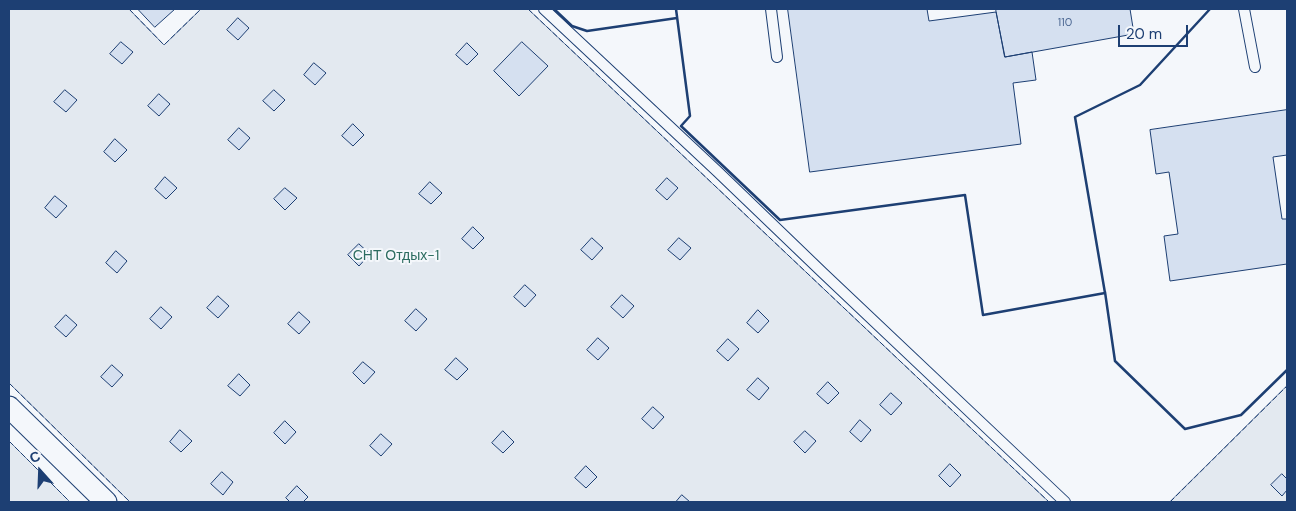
<!DOCTYPE html>
<meta charset="utf-8">
<style>
body{margin:0}
#map{position:relative;width:1296px;height:511px;overflow:hidden;background:#f4f7fb;font-family:"DM Sans",sans-serif}
canvas{display:block}
.frame{position:absolute;inset:0;border:10px solid #1d3f73;pointer-events:none}
.north{position:absolute;left:15px;top:446px;width:50px;height:50px;-webkit-text-stroke:4px #f4f7fb;paint-order:stroke;rotate:340deg;font-size:14px;font-weight:700;line-height:20px;text-align:center;color:#1d3f73}
.north::after{content:'';display:block;margin:auto;width:18px;height:22px;background:#1d3f73;clip-path:polygon(50% 0,100% 100%,50% 72%,0 100%)}
.scale{position:absolute;left:1118px;top:25px;width:70px;height:22px;box-sizing:border-box;border:2px solid #1d3f73;border-top:0;padding-left:6px;font-size:15px;line-height:18px;white-space:nowrap;color:#1d3f73;-webkit-text-stroke:4px #f4f7fb;paint-order:stroke}
</style>
<div id="map">
<canvas width="1296" height="511"></canvas>
<div class="frame"></div>
<div class="north">С</div>
<div class="scale">20 m</div>
</div>
<script>
const ctx = document.querySelector('canvas').getContext('2d');
ctx.lineJoin = 'round';
function paint(path, color) { ctx.fillStyle = color; ctx.fill(path, 'evenodd'); }
function strokePath(path, color, width, dash) { ctx.strokeStyle = color; ctx.lineWidth = width; ctx.lineCap = dash ? 'butt' : 'round'; ctx.setLineDash(dash || []); ctx.stroke(path); }
function drawText(font, color, halo, rows, align = 'center') {
  ctx.font = font + ' "DM Sans",sans-serif'; ctx.lineWidth = 4; ctx.setLineDash([]); ctx.textBaseline = 'middle'; ctx.strokeStyle = halo; ctx.fillStyle = color; for (const [text, x, y, turn = 0] of rows) {
    ctx.save(); ctx.translate(x, y); ctx.rotate((+turn || 0) * Math.PI / 180); ctx.textAlign = isNaN(turn) ? turn : align; if (halo) ctx.strokeText(text, 0, 0); ctx.fillText(text, 0, 0); ctx.restore();
  }
}
const green = new Path2D(`
 M9 9H129L164 45 201 9H528L1049 502H130L9 383Z
 M1287 386V502H1170Z
 M9 441 70 502H9Z`);
paint(green, '#e3e9f0');
strokePath(green, '#687fa3', 1);
const building = new Path2D(`
 M138 9H175L155 27Z
 M788 9H927L929 21 996 12 1005 57 1032 52 1036 80 1013 83 1021 144 810 172Z
 M996 9H1130L1134 34 1005 57Z
 M238 18 249 28 238 40 227 30Z
 M121 42 133 52 122 64 110 54Z
 M522 42 548 66 519 96 494 71Z
 M467 43 478 54 467 65 456 55Z
 M314 63 326 73 315 85 304 75Z
 M65 90 77 100 66 112 54 102Z
 M274 90 285 100 274 111 263 101Z
 M159 94 170 104 159 116 148 106Z
 M1287 110V155L1273 157 1282 219H1287V264L1170 281 1164 236 1178 234 1169 172 1156 174 1150 130Z
 M353 124 364 135 353 146 342 136Z
 M239 128 250 138 239 150 228 140Z
 M115 139 127 150 115 162 104 152Z
 M165 177 177 188 166 199 155 189Z
 M667 178 678 188 667 200 656 190Z
 M430 182 442 193 431 204 419 194Z
 M285 188 297 198 285 210 274 199Z
 M55 196 67 206 56 218 45 208Z
 M473 227 484 238 473 249 462 239Z
 M592 238 603 248 592 260 581 250Z
 M679 238 691 248 680 260 668 250Z
 M359 244 370 254 359 266 348 255Z
 M116 251 127 261 117 273 106 263Z
 M525 285 536 295 525 307 514 297Z
 M622 295 634 306 623 318 611 307Z
 M218 296 229 306 218 318 207 308Z
 M161 307 172 317 161 329 150 319Z
 M416 309 427 319 416 331 405 321Z
 M758 310 769 321 758 333 747 323Z
 M299 312 310 322 299 334 288 324Z
 M66 315 77 325 66 337 55 327Z
 M598 338 609 348 598 360 587 350Z
 M728 339 739 349 728 361 717 351Z
 M456 358 468 369 457 380 445 370Z
 M363 362 375 372 364 384 353 373Z
 M112 365 123 375 112 387 101 377Z
 M239 374 250 385 240 396 228 386Z
 M758 378 769 388 759 400 747 390Z
 M828 382 839 393 828 404 817 394Z
 M891 393 902 403 891 415 880 405Z
 M653 407 664 417 653 429 642 419Z
 M860 420 871 430 861 442 850 432Z
 M285 421 296 432 285 444 274 433Z
 M180 430 192 441 181 452 170 442Z
 M503 431 514 442 503 453 492 443Z
 M805 431 816 441 805 453 794 442Z
 M381 434 392 444 381 456 370 446Z
 M950 464 961 475 950 487 939 476Z
 M586 466 597 477 586 488 575 478Z
 M222 472 233 482 223 495 211 484Z
 M1282 474 1287 479V490L1282 496 1271 485Z
 M297 486 308 497 303 502H290L286 498Z
 M682 495 690 502H676Z`);
paint(building, '#d5e0f0');
strokePath(building, '#1d3f73', 1);
const service = new Path2D(`
 M544 9 718 172 823 273 1065 502
 M771 9 777 57
 M1244 9 1255 67`);
const minor = new Path2D(`
 M9 407 106 502`);
strokePath(service, '#1d3f73', 12);
strokePath(minor, '#1d3f73', 23);
strokePath(service, '#f4f7fb', 10);
strokePath(minor, '#f4f7fb', 21);
strokePath(new Path2D(`
 M129 9 164 45 201 9
 M528 9 1049 502
 M9 383 130 502
 M9 441 70 502
 M1170 502 1287 386`), '#1d3f73', 1, [6, 2.5]);
strokePath(new Path2D(`
 M554 9 572 26 587 31 677 18V16
 M676 9 690 116 681 126 780 220 965 195 983 315 1105 293 1075 117 1140 85 1210 9
 M1105 292 1115 361 1185 429 1241 415 1287 370`), '#1d3f73', 2.5);
drawText('11px', '#4b6792', null, [
 ["110",1065,23]
]);
drawText('14px', '#2c6c60', '#f4f7fb', [
 ["СНТ Отдых-1",396,256]
]);
</script>
